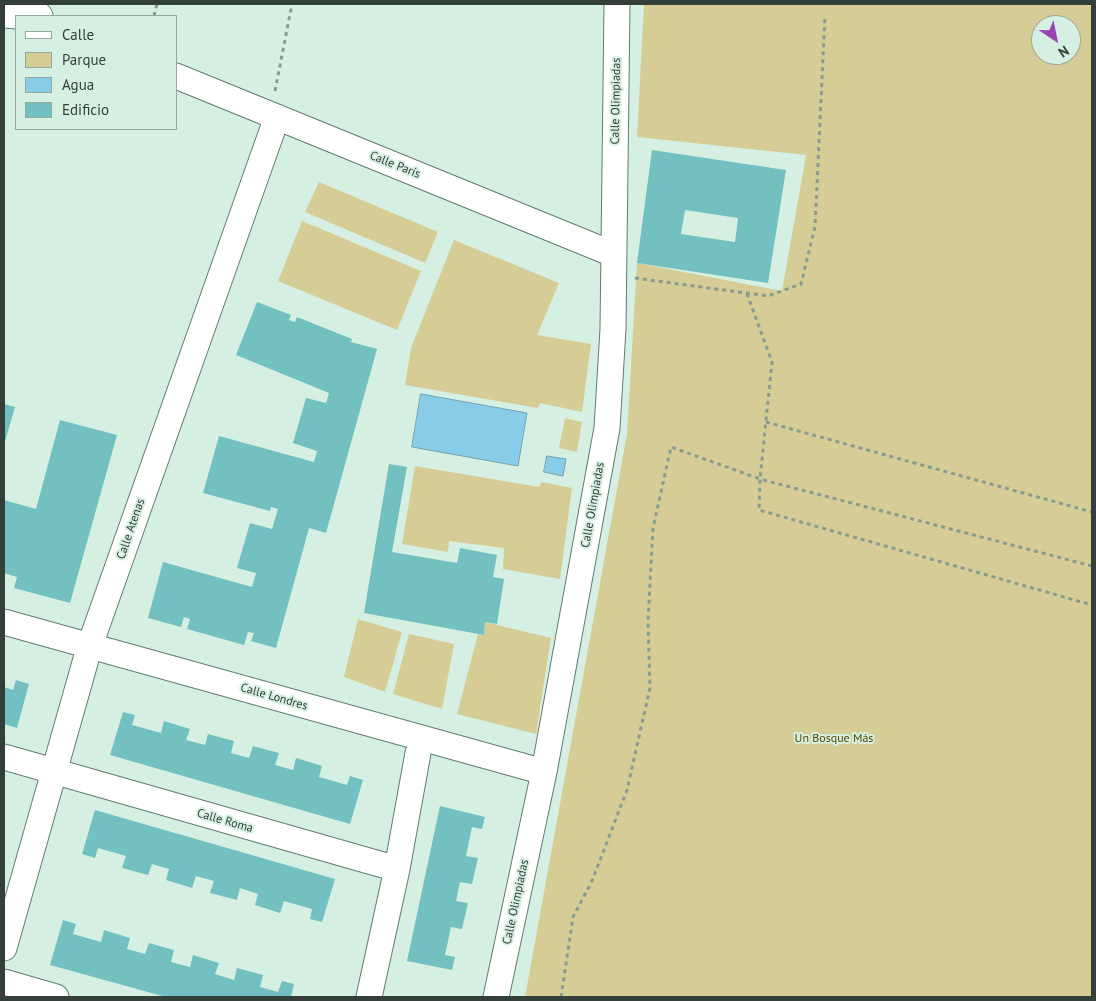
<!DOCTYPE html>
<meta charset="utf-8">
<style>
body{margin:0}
#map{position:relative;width:1096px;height:1001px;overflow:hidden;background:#d5f0e2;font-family:"PT Sans",sans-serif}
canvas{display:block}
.frame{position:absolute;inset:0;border:5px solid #343f3a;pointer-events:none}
.legend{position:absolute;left:15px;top:15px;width:162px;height:115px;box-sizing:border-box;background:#d5f0e2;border:1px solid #95a99f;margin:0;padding:6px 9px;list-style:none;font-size:15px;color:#343f3a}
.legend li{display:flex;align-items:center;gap:10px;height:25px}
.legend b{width:25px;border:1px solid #95a99f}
.north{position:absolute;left:1031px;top:15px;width:50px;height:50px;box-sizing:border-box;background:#d5f0e2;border:1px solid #95a99f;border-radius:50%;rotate:146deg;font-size:14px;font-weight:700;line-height:20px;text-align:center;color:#343f3a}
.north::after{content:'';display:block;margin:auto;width:18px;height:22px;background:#9944b2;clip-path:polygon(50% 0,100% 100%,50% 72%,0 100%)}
</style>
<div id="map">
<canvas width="1096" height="1001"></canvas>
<div class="frame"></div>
<ul class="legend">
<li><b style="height:6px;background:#fff"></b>Calle</li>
<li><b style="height:14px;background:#d5cd95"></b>Parque</li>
<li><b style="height:14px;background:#89cce7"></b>Agua</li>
<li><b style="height:14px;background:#72c0bf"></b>Edificio</li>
</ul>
<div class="north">N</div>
</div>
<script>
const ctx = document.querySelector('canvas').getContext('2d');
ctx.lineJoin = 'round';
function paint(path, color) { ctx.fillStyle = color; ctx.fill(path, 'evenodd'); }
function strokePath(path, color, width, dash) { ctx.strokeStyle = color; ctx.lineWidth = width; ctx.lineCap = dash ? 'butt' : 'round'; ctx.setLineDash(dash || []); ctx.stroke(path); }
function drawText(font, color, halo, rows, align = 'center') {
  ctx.font = font + ' "PT Sans",sans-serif'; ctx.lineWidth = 4; ctx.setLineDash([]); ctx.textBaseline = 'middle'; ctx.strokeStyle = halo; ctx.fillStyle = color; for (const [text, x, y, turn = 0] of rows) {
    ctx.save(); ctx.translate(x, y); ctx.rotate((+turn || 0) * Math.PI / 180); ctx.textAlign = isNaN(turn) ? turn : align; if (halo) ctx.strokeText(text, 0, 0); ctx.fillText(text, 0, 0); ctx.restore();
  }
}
paint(new Path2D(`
 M644 4H1092V997H525L627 434 637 263 782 291 806 155 637 137ZM1041 25H1071V55H1041Z
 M319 182 438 232 425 263 305 212Z
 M302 221 421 271 397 330 278 281Z
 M454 240 559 283 537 335 591 344 582 412 540 403 538 408 405 385 411 348Z
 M565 418 582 422 577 452 559 448Z
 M415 466 539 487 542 482 572 488 560 579 503 569 504 548 449 541 448 552 402 544Z
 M358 619 402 632 385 692 344 677Z
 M485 622 551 638 536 734 457 714 478 634 484 635Z
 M409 634 454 644 442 709 393 694Z`), '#d5cd95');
const water = new Path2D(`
 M421 394 527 413 518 466 412 447Z
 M547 456 566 459 563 476 544 472Z`);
paint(water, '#89cce7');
strokePath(water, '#70a2b3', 1);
paint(new Path2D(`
 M652 150 786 170 768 283 637 263ZM685 210 738 218 735 242 681 234Z
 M257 302 291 315 289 320 295 322 297 317 352 339 351 342 377 349 326 533 309 528 276 648 251 641 254 633 248 632 244 645 187 629 190 619 184 617 181 627 148 618 163 562 252 587 256 573 237 568 250 523 272 529 278 509 271 507 270 511 203 493 219 436 314 462 317 451 293 443 306 398 326 403 329 393 236 355Z
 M4 404 15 407 4 445Z
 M60 420 117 435 70 603 14 588 17 577 4 573V500L36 509Z
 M389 464 407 467 392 552 457 563 460 548 497 555 493 577 504 579 497 624 485 622 484 635 364 613Z
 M16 680 29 684 17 728 4 724V687L13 690Z
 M123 712 135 715 132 725 161 733 164 721 190 729 186 740 205 745 208 734 234 741 231 753 249 758 253 746 279 753 275 765 293 770 296 758 322 766 319 777 347 785 350 776 363 780 350 824 110 755Z
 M440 806 485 817 482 829 472 827 466 856 478 858 472 884 460 882 456 901 468 903 462 929 451 927 445 955 455 957 452 970 407 961Z
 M95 810 335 879 322 922 310 919 312 909 284 901 280 913 255 905 258 894 240 888 237 900 210 893 214 881 196 876 192 888 166 880 169 869 152 864 148 875 122 868 126 856 98 848 95 858 82 854Z
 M63 920 76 924 73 934 101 942 104 930 130 938 127 949 145 954 149 943 174 950 171 962 190 967 193 955 219 963 215 974 234 980 237 968 263 975 260 987 278 992 282 981 294 984 291 997H166L50 965Z`), '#72c0bf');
const minor = new Path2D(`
 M29 4 40 16
 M4 15 18 16
 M176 76 613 254
 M4 622 544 772
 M4 757 397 869
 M4 948 90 645 277 117
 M4 982 56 997
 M369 997 397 869 418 753
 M496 997 544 772 607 428 613 329 617 4`);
strokePath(minor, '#637b6f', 27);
strokePath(new Path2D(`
 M154 16 157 4
 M275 91 292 4
 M635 278 768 296 801 284 815 227 825 16
 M766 422 1092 512
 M1092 566 760 479 759 510 1092 605
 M561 997 573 917 592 881 627 790 650 688 648 621 653 528 671 447 760 479 772 362 747 294`), '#889c92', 3, [4, 4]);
strokePath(minor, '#fff', 25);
drawText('12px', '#343f3a', '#d5f0e2', [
 ["Calle Olimpiadas",616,101,-89],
 ["Calle París",395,165,22],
 ["Calle Olimpiadas",593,505,-80],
 ["Calle Atenas",131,529,-71],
 ["Calle Londres",274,697,16],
 ["Calle Roma",225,821,16],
 ["Calle Olimpiadas",516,902,-78]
]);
drawText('12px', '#524900', '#d5f0e2', [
 ["Un Bosque Más",834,739]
]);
</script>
